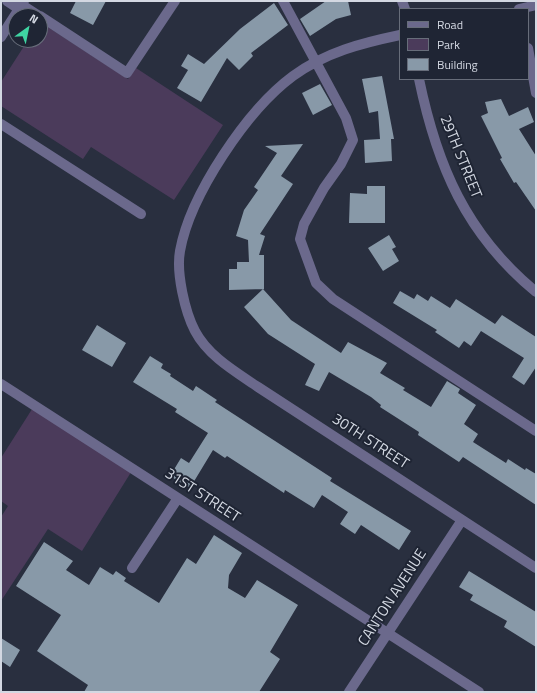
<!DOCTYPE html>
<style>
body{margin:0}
#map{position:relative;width:537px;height:693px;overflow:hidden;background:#292f3f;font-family:"Titillium Web",sans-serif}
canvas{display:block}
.frame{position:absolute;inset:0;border:2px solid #d3d8e2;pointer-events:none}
.legend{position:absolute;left:399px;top:8px;width:130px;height:72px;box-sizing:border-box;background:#1f2534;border:1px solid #676d7a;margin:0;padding:5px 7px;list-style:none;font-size:12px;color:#d3d8e2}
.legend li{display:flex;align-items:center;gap:8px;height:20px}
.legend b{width:20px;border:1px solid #676d7a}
.north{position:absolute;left:8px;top:8px;width:40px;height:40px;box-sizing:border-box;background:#1f2534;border:1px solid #676d7a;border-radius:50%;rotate:33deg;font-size:11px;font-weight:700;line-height:16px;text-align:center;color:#d3d8e2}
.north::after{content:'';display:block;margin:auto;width:14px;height:18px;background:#3fd4a2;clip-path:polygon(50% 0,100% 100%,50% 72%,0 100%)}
</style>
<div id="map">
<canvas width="537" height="693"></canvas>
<div class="frame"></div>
<ul class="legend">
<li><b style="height:5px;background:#6b698c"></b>Road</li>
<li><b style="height:11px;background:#4b3b5b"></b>Park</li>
<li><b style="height:11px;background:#8899a8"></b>Building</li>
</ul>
<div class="north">N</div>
</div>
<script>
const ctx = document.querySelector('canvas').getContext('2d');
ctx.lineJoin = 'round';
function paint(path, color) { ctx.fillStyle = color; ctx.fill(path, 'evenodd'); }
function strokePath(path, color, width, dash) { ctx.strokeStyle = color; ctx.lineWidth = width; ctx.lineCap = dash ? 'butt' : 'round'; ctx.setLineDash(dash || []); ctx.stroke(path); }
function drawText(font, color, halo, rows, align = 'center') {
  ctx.font = font + ' "Titillium Web",sans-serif'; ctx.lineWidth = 4; ctx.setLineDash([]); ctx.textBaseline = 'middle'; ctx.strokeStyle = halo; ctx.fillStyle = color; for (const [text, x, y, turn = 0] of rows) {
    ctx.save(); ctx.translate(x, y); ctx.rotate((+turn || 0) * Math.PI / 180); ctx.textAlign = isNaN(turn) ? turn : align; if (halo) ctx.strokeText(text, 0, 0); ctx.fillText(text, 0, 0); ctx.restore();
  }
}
paint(new Path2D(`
 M40 22 128 79 136 68 223 125 174 200 91 147 83 159 1 106V82L28 40H40Z
 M34 406 133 469 82 551 48 529 1 601V517L8 506 1 501V458Z`), '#4b3b5b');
paint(new Path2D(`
 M76 1H106L93 25 70 13Z
 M326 1H348L351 15 336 19 310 36 300 19Z
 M274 3 288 25 251 53 253 56 239 70 227 58 201 102 177 88 188 70 181 66 188 54 204 64 240 29Z
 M382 76 394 139H391L392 161 365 163 364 140 380 139 378 111 369 113 362 79Z
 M320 84 332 105 313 115 302 93Z
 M501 99 509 116 528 107 534 122 519 129 536 156V211L516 182 514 183 500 159 502 158 481 116 488 113 485 102Z
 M303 144 281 176 293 184 260 234 265 236 259 255H264V289L229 290V269H237V262H249L248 240 236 236 244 210 258 190 254 187 277 153 265 146Z
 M367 186H385V223H349L350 193 367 194Z
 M389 235 396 247 392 249 399 261 383 271 368 248Z
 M263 289 291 320 341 353 348 342 387 363 380 373 405 388 403 390 431 407 447 381 460 389 458 393 476 405 464 424 478 434 473 442 506 463 508 459 525 470 526 468 536 474V505L463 457 459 462 418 435 419 432 380 407 381 405 371 397 329 372 319 391 305 385 315 364 268 334 244 307Z
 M400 291 414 299 417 294 428 301 431 296 450 308 456 299 495 324 502 315 536 337V367L524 385 512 377 524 358 481 331 471 346 464 341 459 348 435 332 437 330 393 303Z
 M97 325 126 343 112 367 82 350Z
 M150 356 163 364 161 368 171 374 170 376 193 391 196 386 217 400 215 402 332 478 330 481 411 531 399 550 361 525 355 534 340 524 348 512 322 495 314 508 285 490 284 493 227 456 225 458 213 450 190 488 170 476 181 458 189 463 208 433 175 412 177 409 133 382Z
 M214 535 242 553 229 575 228 588 245 598 257 580 298 605 270 652 280 659 259 692H84L88 685 37 651 61 615 16 586 44 542 73 561 66 570 89 585 100 567 113 575 116 571 126 578 124 581 159 603 187 558 196 564Z
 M469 571 536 612V647L504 627 507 621 470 600 473 595 459 587Z
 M1 638 20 650 10 667 1 661Z`), '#8899a8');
strokePath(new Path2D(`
 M7 1 19 9
 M283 1 346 118 353 140 341 164 324 188 304 224 300 239 316 283 333 299 536 431
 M402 1 405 9
 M22 5 39 16
 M519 9 536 5
 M40 16 127 73 175 1
 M400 35C362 43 326 52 293 76 247 110 190 195 180 251 176 273 185 312 195 331 208 356 236 372 258 387L536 568
 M1 37 24 1
 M528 48 536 93
 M419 79C437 166 466 234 536 292
 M1 124 141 214
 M1 384 479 692
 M132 568 178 498
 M349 692 462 520`), '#6b698c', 10);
drawText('15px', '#d3d8e2', '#1f2534', [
 ["29TH STREET",460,157,68],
 ["30TH STREET",370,442,33],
 ["31ST STREET",202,496,33],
 ["CANTON AVENUE",393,598,-57]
]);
</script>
